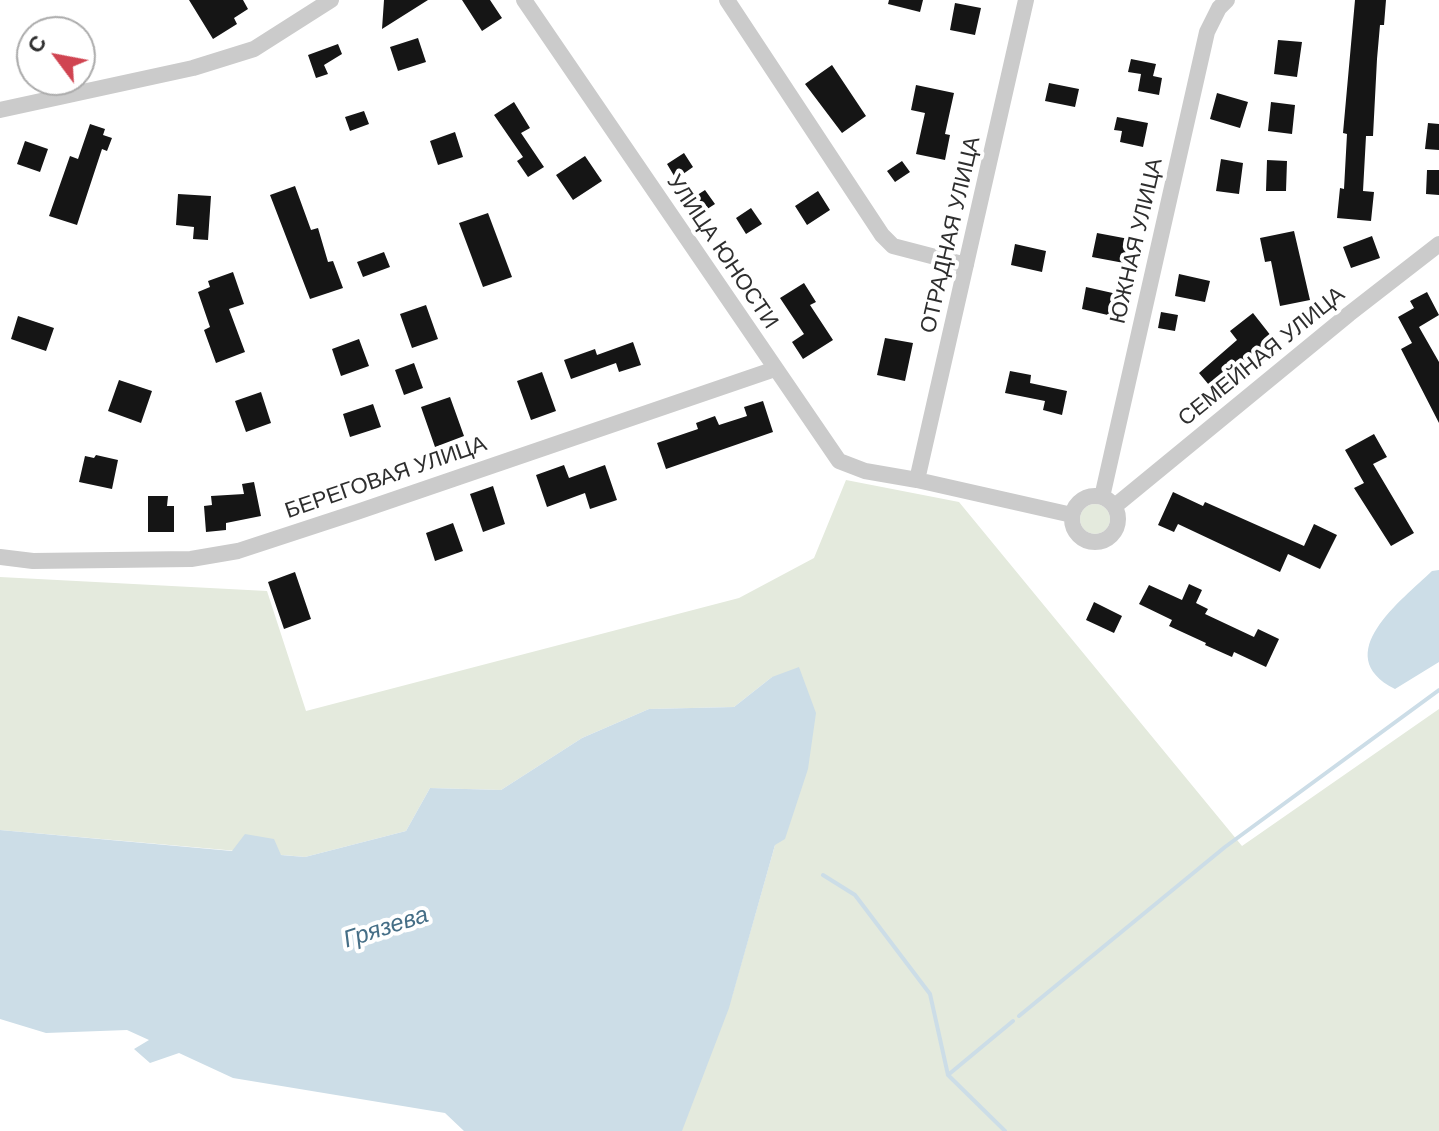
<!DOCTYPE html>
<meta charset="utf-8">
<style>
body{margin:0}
#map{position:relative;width:1439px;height:1131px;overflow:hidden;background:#fff;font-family:Arial,sans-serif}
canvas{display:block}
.north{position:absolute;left:16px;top:16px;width:80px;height:80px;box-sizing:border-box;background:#fff;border:2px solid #ababab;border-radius:50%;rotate:302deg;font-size:22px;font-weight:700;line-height:32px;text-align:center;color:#2e2e2e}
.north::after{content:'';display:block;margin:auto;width:28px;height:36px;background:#d04451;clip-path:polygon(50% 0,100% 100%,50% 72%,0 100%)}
</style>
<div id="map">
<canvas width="1439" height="1131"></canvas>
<div class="north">С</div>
</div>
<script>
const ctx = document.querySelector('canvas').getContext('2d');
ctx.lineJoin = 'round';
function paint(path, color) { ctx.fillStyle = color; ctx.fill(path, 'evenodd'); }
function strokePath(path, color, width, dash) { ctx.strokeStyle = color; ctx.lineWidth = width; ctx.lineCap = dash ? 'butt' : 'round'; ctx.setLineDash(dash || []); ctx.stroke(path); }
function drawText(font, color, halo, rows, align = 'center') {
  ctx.font = font + ' Arial,sans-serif'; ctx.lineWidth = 8; ctx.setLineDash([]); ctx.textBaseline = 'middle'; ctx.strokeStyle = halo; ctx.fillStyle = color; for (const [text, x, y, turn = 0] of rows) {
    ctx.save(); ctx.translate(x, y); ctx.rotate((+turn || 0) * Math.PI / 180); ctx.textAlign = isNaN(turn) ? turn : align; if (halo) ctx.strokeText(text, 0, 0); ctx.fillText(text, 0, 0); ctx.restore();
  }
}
paint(new Path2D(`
 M846 480 959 502 1242 846 1439 709V1131H681L732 996 775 845 772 677 734 707 649 709 582 738 501 790 430 788 406 831 305 857 0 830V577L267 591 306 711 739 598 814 558Z
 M1080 519a15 15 0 1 1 30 0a15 15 0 1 1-30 0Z`), '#e4eadd');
paint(new Path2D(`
 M1439 570V662L1395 689C1328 655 1402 600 1432 571Z
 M799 667 816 713 808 769 785 839 775 845 729 1008 682 1131H464L445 1113 233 1078 179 1053 150 1063 134 1049 149 1040 127 1030 46 1033 0 1019V830L232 851 245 834 274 839 281 855 305 857 406 831 430 788 501 790 582 738 649 709 734 707 772 677Z`), '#ccdde7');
strokePath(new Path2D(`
 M823 875 855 895 930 994 948 1075 1005 1131
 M1019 1016 1225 847 1439 690
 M948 1075 1013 1021`), '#ccdde7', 4);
paint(new Path2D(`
 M189 0H243L248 9 234 18 237 24 213 39Z
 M384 0H428L382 29Z
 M462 0H490L502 18 482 31Z
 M889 0H923L920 12 888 4Z
 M1355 0H1386L1384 25H1380L1377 59 1373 136H1366L1363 191 1374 192 1371 221 1337 218 1340 188 1344 189 1347 134 1343 133Z
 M955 3 981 8 975 35 950 30Z
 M418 38 426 62 398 71 390 47Z
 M1278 40 1302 42 1297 77 1274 74Z
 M338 44 342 54 324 65 328 74 316 78 308 55Z
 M1131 59 1156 64 1153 76 1162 78 1159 95 1138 91 1141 74 1128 72Z
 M832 65 866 116 842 133 805 84Z
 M1049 83 1079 89 1075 107 1045 101Z
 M916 85 954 93 945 134 950 135 945 160 916 154 925 113 911 110Z
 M1217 93 1248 102 1240 128 1210 119Z
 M514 102 530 128 521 133 544 167 528 177 517 161 523 157 494 115Z
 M1271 102 1295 105 1292 134 1268 131Z
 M364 111 369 124 350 131 345 117Z
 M1117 117 1148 123 1143 147 1120 142 1122 131 1114 130Z
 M1428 123 1439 124V150L1425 149Z
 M90 124 105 129 103 135 112 138 107 151 102 149 77 225 49 216 70 156 78 159Z
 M455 132 463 157 438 165 430 141Z
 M25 141 48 149 40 172 17 164Z
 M684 153 693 167 676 179 667 164Z
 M585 156 602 181 573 200 556 175Z
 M1221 159 1243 163 1239 194 1216 191Z
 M1267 160 1287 161 1286 191H1266Z
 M902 161 910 172 895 182 887 171Z
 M1427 170H1439V195L1426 194Z
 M295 186 311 230 318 228 328 262 333 261 343 288 310 299 270 195Z
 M705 190 715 204 698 215 688 201Z
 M818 191 830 210 807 225 795 206Z
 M178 194 211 196 208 240 193 239 194 227 176 225Z
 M751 208 762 224 746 234 736 218Z
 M488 213 512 277 483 287 459 223Z
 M1294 231 1310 300 1280 306 1271 261 1265 262 1260 238Z
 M1097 233 1129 239 1124 263 1092 257Z
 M1372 236 1380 258 1351 268 1343 247Z
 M1015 244 1046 251 1042 272 1011 265Z
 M384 252 390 267 363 277 357 262Z
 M233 272 244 304 229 309 245 352 216 363 204 330 210 327 198 292 210 287 208 281Z
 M1179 274 1210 281 1205 302 1175 296Z
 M804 283 816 302 810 305 833 340 803 359 792 342 804 334 780 298Z
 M1086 287 1117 294 1112 316 1082 309Z
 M1427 292 1439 315 1419 327 1439 362V423L1401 349 1412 343 1398 317 1414 308 1410 301Z
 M426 305 438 339 412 348 400 314Z
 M1161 312 1178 315 1175 331 1158 328Z
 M1253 313 1275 341 1214 391 1199 373 1237 340 1230 331Z
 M18 316 54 328 46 351 11 339Z
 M885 338 913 343 905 381 877 375Z
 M359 339 369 366 341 376 332 349Z
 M633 342 641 365 619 372 616 363 571 379 564 360 595 349 597 355Z
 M414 363 423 388 404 395 395 370Z
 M1010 371 1031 375 1030 383 1067 391 1062 415 1043 410 1045 401 1005 393Z
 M542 372 556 411 531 420 517 381Z
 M119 380 152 391 141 423 108 411Z
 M261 392 271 423 246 432 235 401Z
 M450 397 464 436 435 447 421 407Z
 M763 401 773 432 666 469 657 443 698 429 696 423 715 416 719 425 747 416 744 407Z
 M373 404 381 427 350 437 343 414Z
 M1374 434 1387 457 1373 464 1414 533 1391 546 1354 488 1364 483 1345 450Z
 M96 455 118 460 112 489 79 482 85 456 94 458Z
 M564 465 569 478 605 465 617 500 590 509 585 493 547 507 536 475Z
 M254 482 261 516 226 523V530L206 532 204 506 212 505 211 496 244 494 242 484Z
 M493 486 505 524 483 532 470 494Z
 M1173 492 1203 506 1205 502 1304 546 1314 524 1337 535 1320 569 1288 554 1280 572 1178 524 1174 532 1158 525Z
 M148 496H168L167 506H174V532H148Z
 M453 523 463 551 435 561 426 533Z
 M295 572 311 619 284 629 268 582Z
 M1189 584 1202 590 1196 603 1208 609 1205 614 1254 637 1258 629 1279 639 1266 667 1234 652 1232 657 1205 645 1206 643 1169 626 1172 620 1139 604 1149 585 1182 600Z
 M1094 602 1122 616 1114 633 1086 620Z`), '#151515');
strokePath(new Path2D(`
 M524 0 839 461 865 471 917 480 1072 515
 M727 0 882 235 893 246 966 265
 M0 110 193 68 254 49 331 0
 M917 480 1026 0
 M1072 519a23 23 0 1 1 46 0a23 23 0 1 1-46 0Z
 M1102 497 1207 32 1219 8 1227 0
 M1115 506 1349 314 1439 244
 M0 557 33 561 191 559 238 551 357 512 775 369`), '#cbcbcb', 16);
drawText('22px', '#2e2e2e', '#fff', [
 ["ОТРАДНАЯ УЛИЦА",951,235,-77],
 ["ЮЖНАЯ УЛИЦА",1137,241,-77],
 ["УЛИЦА ЮНОСТИ",722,252,56],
 ["СЕМЕЙНАЯ УЛИЦА",1262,357,-39],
 ["БЕРЕГОВАЯ УЛИЦА",386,478,-19]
]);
drawText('italic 24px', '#456e86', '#fff', [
 ["Грязева",386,928,-18]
]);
</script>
